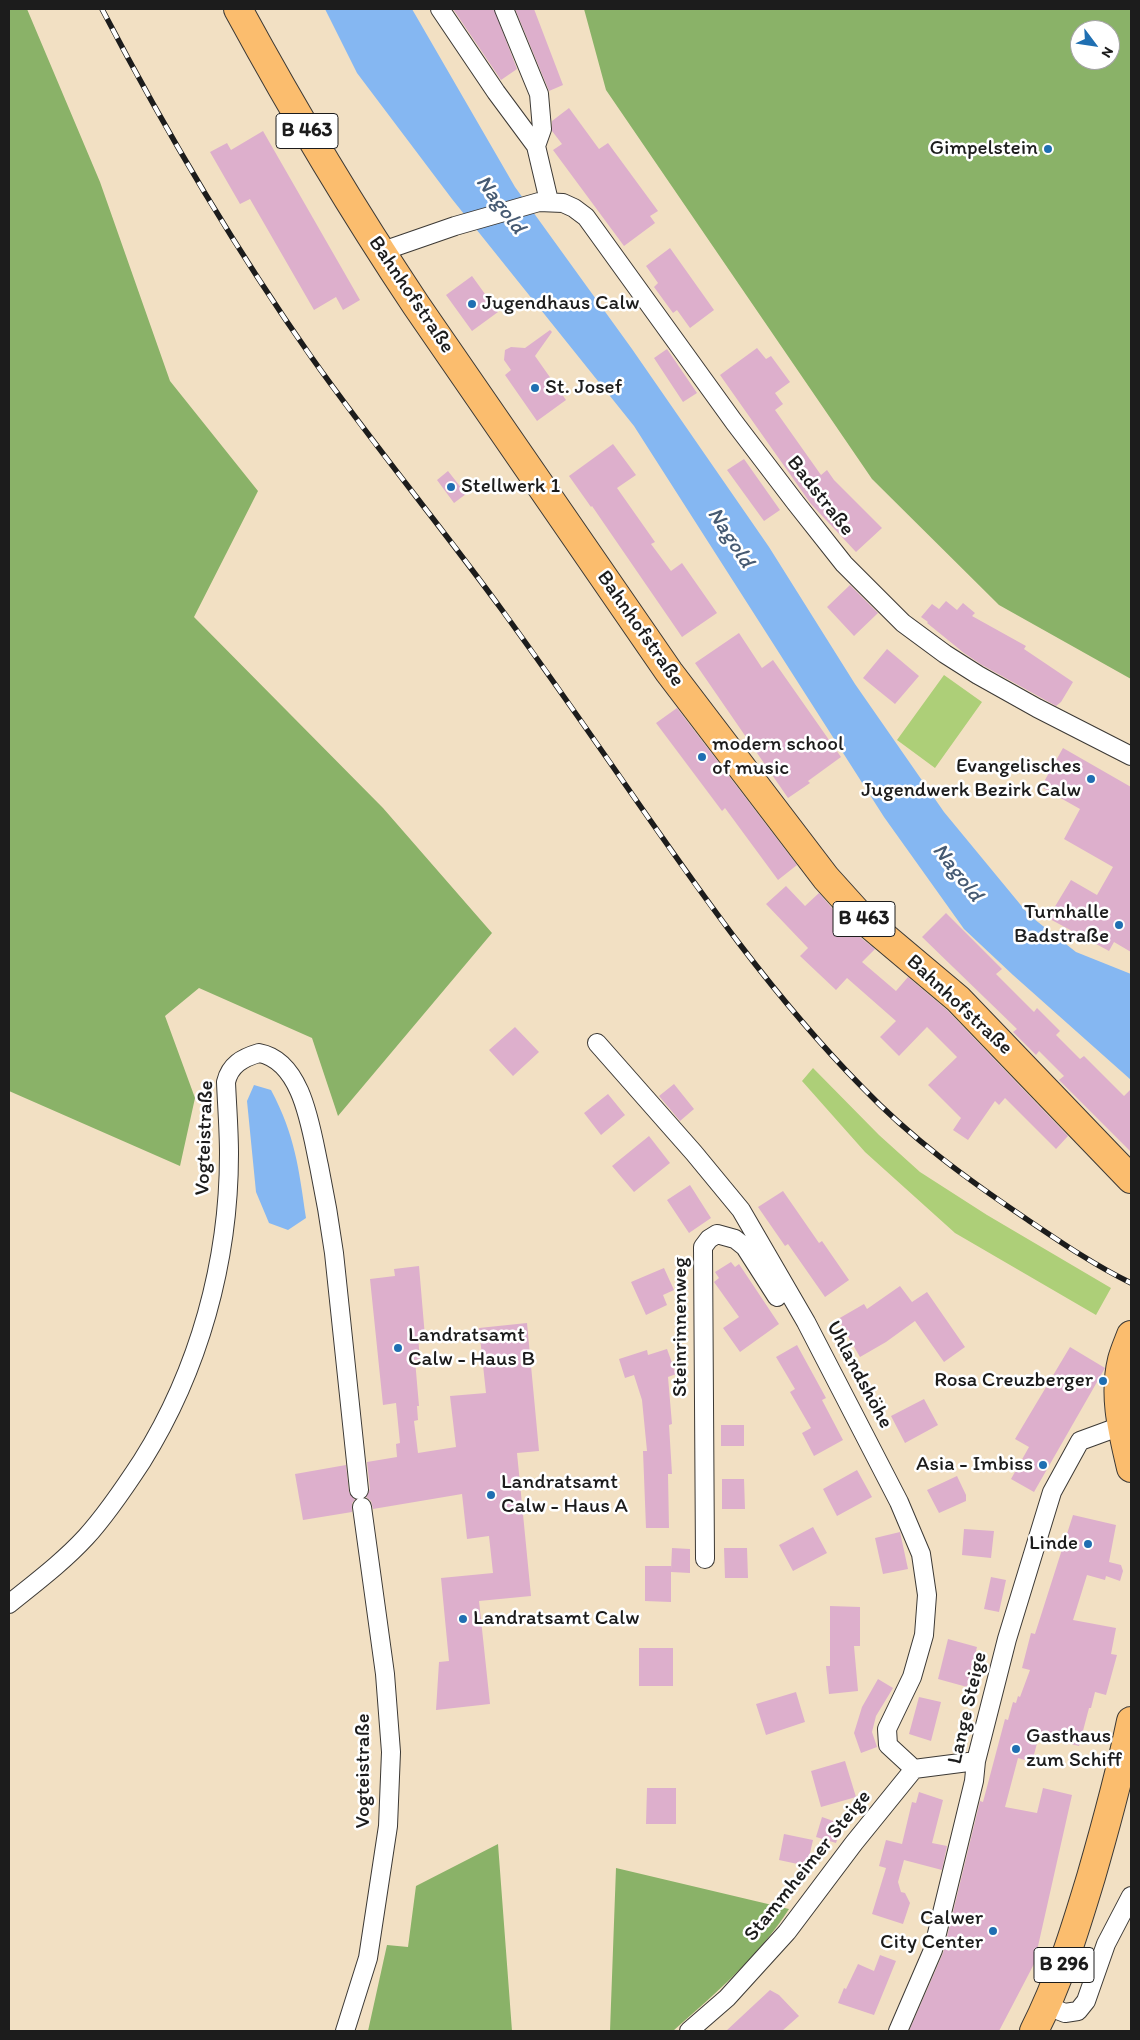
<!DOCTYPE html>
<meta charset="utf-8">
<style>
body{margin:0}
#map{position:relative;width:1140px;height:2040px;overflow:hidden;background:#f2e0c3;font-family:Itim,sans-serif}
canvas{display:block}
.frame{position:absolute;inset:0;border:10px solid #1c1c1c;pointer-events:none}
.north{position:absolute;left:1070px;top:20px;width:50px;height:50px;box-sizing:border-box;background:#fff;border:1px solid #a4a4a4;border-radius:50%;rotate:121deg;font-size:14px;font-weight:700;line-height:20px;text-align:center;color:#1c1c1c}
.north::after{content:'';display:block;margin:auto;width:18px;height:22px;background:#1f6fb2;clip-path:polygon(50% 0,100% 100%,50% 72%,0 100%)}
</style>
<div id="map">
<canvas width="1140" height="2040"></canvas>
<div class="frame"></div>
<div class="north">N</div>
</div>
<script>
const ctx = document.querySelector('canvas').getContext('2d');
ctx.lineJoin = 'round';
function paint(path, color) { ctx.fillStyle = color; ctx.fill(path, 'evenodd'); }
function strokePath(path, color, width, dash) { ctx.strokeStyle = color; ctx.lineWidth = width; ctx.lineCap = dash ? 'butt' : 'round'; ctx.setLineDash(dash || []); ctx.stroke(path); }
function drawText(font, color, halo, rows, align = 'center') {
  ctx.font = font + ' Itim,sans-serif'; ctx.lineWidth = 5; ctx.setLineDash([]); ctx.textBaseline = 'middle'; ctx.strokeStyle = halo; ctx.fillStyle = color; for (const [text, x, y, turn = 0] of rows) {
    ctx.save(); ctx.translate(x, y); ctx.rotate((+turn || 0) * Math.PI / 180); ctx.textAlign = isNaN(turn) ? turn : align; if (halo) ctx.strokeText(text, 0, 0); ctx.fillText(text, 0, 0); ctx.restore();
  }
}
paint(new Path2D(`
 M944 675 982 702 935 768 897 740Z
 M813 1068 879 1135 920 1172 987 1215 1111 1288 1096 1315 955 1233 865 1152 802 1081Z`), '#adcf78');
paint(new Path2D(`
 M9 9H27L100 182 170 381 258 491 194 617 383 808 492 933 338 1116 312 1038 199 988 165 1016 195 1098 180 1166 9 1091Z
 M584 9H1131V679L999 605 872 479 606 90ZM1080 30H1110V60H1080Z
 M498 1844 512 2031H368L387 1945 408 1947 416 1886Z
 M616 1868 789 1909C759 1956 715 1994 673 2031H610Z`), '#8ab268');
paint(new Path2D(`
 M325 9H412L515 187 632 349 769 547 855 684 944 812 1029 915 1076 952 1131 974V1080L1013 975 964 929 884 817 634 426 452 199 357 73Z
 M254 1085 271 1090C295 1135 299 1169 306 1218L288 1230 269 1223 256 1192 247 1101Z`), '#85b7f2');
paint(new Path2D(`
 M453 9H494L517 69 501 80Z
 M515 9H534L563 85 549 91Z
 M569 108 599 149 608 143 658 211 650 216 655 223 624 246 553 150 562 144 552 131V121Z
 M263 131 360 300 343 310 336 297 314 310 250 199 240 204 210 152 227 143 231 150Z
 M670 248 714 310 690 328 677 310 673 313 654 287 658 283 646 266Z
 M472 276 498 312 472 331 446 295Z
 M550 330 552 332 535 356 566 400 537 421 505 375 511 370 504 360 505 350 511 347 525 348Z
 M757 348 766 359 771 356 790 382 775 393 783 404 775 410 821 475 827 470 834 480 882 528 856 552 811 504 720 375Z
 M667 349 697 393 683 402 654 358Z
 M613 444 636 475 617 488 655 542 651 544 671 571 682 563 717 613 682 637 592 506 591 507 569 476Z
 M744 459 780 510 764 521 727 470Z
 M448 471 466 494 454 503 437 480Z
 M850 585 878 613 854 636 827 607Z
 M946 601 957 610 963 603 975 613 972 616 1026 646 1024 649 1073 682 1061 702 1056 706 982 665 964 653 927 623 928 622 921 617 932 604 939 609Z
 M739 633 762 668 773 660 841 757 808 781 810 783 788 798 695 663Z
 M887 649 919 676 895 704 863 678Z
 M677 708 797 865 778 880 725 808 722 811 656 723Z
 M1063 748 1131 787V952L1114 942 1109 951 1048 918 1071 880 1097 895 1113 867 1064 839 1080 809 1041 787Z
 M786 886 805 906 819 893 851 930 875 949 862 962 896 991 908 977 947 1010 1068 1136 1056 1149 1005 1098 999 1105 995 1101 968 1140 953 1130 961 1118 928 1085 957 1057 927 1027 899 1056 880 1037 896 1021 847 978 836 990 800 956 808 948 766 904Z
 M946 913 1002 969 996 974 1034 1012 1037 1008 1060 1031 1056 1035 1080 1059 1084 1056 1124 1096 1131 1089V1152L1059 1080 1064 1076 1039 1051 1036 1055 1013 1032 1017 1029 922 937Z
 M515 1027 539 1052 513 1076 489 1050Z
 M674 1084 694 1109 680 1121 659 1096Z
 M608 1094 625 1115 601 1135 584 1113Z
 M649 1136 670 1163 634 1192 612 1166Z
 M690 1185 711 1218 689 1233 667 1200Z
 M783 1191 819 1243 822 1241 849 1280 825 1297 788 1244 785 1246 758 1207Z
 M731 1262 735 1267 739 1264 779 1324 740 1352 723 1328 739 1317 714 1282 719 1278 715 1272Z
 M419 1266 425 1337H418L420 1359 415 1360 419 1406H417L418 1420 414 1421 418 1453 456 1447 450 1396 486 1393 479 1328 527 1323 539 1451 517 1453 531 1596 479 1601 490 1704 436 1710 439 1662 449 1661 441 1578 493 1573 489 1536 467 1539 462 1494 373 1509 371 1501 366 1497 370 1489 367 1462 397 1457 396 1444 400 1443 396 1403 383 1405 370 1279 395 1276 394 1269Z
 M664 1268 674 1290 663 1295 667 1305 646 1315 631 1282Z
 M900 1286 912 1302 927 1292 965 1347 944 1362 915 1321 886 1342 860 1357 838 1319 864 1304 867 1309Z
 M797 1345 826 1398 822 1400 843 1440 814 1456 802 1433 811 1428 790 1392 795 1389 776 1357Z
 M1070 1347 1105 1368 1034 1492 1011 1479 1029 1447 1015 1439Z
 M667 1349 676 1374 668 1377 672 1424 669 1425 672 1474H668L669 1528H646L643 1451H647L642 1400 634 1375 625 1378 619 1359 647 1350 648 1355Z
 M924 1399 938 1425 905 1443 891 1416Z
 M721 1425H744V1446H721Z
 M346 1465 349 1492 355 1500 352 1503V1512L303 1520 295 1474Z
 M857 1470 872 1497 837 1516 823 1489Z
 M957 1476 966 1495V1501L939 1513 927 1490Z
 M722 1479H744L745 1509H722Z
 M1073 1515 1116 1525 1109 1562 1121 1565 1123 1571 1120 1581 1106 1576 1105 1580 1087 1575 1073 1620 1116 1628 1111 1654 1117 1655 1106 1695 1095 1692 1091 1708H1089L1079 1746 1039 1736 1032 1762 1018 1758 1005 1807 1037 1813 1043 1788 1072 1795 1034 1964 999 2031H909L943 1953 980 1801 983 1802 1005 1719 1008 1720 1013 1702 1016 1703 1018 1696 1020 1697 1030 1670 1022 1668 1031 1633 1035 1634Z
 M813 1527 827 1553 793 1571 779 1545Z
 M964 1529 994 1531 991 1558 962 1555Z
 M900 1532 908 1569 883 1574 875 1538Z
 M672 1548 690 1549V1573L671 1572V1602L645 1601V1566H671V1570Z
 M724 1548H747L748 1578H725Z
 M991 1577 1006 1580 999 1612 984 1609Z
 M830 1606 860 1607V1646H854L858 1691 829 1694 826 1666H830Z
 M948 1639 977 1647 967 1687 938 1679Z
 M639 1648H673V1686H639Z
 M878 1679 893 1688 876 1716 872 1732 877 1747 861 1753 854 1733 862 1707Z
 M796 1692 805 1722 766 1735 756 1704Z
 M919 1697 941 1702 931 1741 909 1734Z
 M845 1761 856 1797 821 1807 811 1771Z
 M647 1788H676V1824H646Z
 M919 1792 943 1800 932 1843 947 1846 942 1870 904 1860 898 1882 901 1892 905 1893 910 1903 903 1924 872 1914 886 1868 879 1866 886 1840 902 1844 912 1802 916 1803Z
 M822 1817 842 1824 836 1843 816 1837Z
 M784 1834 813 1840 807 1866 779 1860Z
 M880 1955 896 1961 874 2015 838 2003 844 1988 846 1989 858 1964 874 1971Z
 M770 1990 779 1995 799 2016 782 2031H726Z`), '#ddafcc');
const street = new Path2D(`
 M440 9 496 92 536 146 549 201
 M504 9 539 94 542 129 536 146
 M380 252 455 226 539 202 563 203 574 208 586 217 734 422 795 502 844 564 903 623 945 654 978 675 1037 708 1131 756
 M597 1043 694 1153 741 1210 806 1322 899 1502 921 1554 927 1595 924 1635 912 1677 887 1729 888 1745 914 1769
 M705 1559 703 1247 709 1239 717 1234 735 1239 745 1247 777 1297
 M9 1604C35 1583 63 1562 86 1537 107 1514 125 1487 142 1461 199 1370 229 1262 229 1154 229 1130 227 1106 226 1082 230 1065 242 1058 259 1053 303 1061 311 1130 319 1166 325 1195 330 1224 334 1253L359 1490
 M1047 2006 1065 2013 1078 2011 1086 2001 1106 1944 1131 1896
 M345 2031 368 1958 388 1826 391 1752 385 1674 362 1507
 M689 2031 727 1998 787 1932 854 1843 914 1769 976 1761
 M898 2031 933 1950 974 1781 976 1761 1007 1639 1052 1492 1080 1441 1121 1426 1131 1427`);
const primary = new Path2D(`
 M238 9C293 110 352 209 416 305L669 672 826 878 863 919 958 999 1131 1179
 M1131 1335C1128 1343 1124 1352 1122 1360 1113 1397 1123 1433 1131 1468
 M1034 2031C1059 1982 1075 1930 1091 1877 1106 1825 1120 1774 1131 1721`);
strokePath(street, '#3c3935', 20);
strokePath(primary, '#3c3935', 30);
strokePath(street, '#fff', 18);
strokePath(primary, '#fbbd6e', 28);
const rail = new Path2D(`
 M102 9C165 130 234 247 312 358 373 444 440 525 502 610 545 669 586 728 627 787 700 892 773 997 863 1088 911 1138 967 1179 1025 1218 1059 1241 1094 1265 1131 1283`);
strokePath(rail, '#1c1c1c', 5.5);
strokePath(rail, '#fff', 4, [11]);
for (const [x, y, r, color] of [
 [1048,149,5,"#1f6fb2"],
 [472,304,5,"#1f6fb2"],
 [535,388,5,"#1f6fb2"],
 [451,487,5,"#1f6fb2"],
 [702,757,5,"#1f6fb2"],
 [1091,779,5,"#1f6fb2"],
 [1119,925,5,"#1f6fb2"],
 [398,1348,5,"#1f6fb2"],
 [1103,1381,5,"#1f6fb2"],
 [1043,1465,5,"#1f6fb2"],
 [491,1495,5,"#1f6fb2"],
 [1088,1544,5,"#1f6fb2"],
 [463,1619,5,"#1f6fb2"],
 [1016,1749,5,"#1f6fb2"],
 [993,1931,5,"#1f6fb2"]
]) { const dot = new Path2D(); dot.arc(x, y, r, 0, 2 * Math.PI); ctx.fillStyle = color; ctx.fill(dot); strokePath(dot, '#fff', 2); }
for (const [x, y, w] of [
 [307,131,62],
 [864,919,62],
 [1064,1965,60]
]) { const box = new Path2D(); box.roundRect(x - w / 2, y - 17.5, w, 35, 4); ctx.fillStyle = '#fff'; ctx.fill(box); strokePath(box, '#1c1c1c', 1); }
drawText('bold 20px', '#1c1c1c', null, [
 ["B 463",307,131],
 ["B 463",864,919],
 ["B 296",1064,1965]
]);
drawText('21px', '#1c1c1c', '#fff', [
 ["Gimpelstein",1038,149,"right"],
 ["Jugendhaus Calw",482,304],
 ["St. Josef",545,388],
 ["Stellwerk 1",461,487],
 ["modern school",712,745],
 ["of music",712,769],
 ["Evangelisches",1081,767,"right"],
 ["Jugendwerk Bezirk Calw",1081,791,"right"],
 ["Turnhalle",1109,913,"right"],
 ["Badstraße",1109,937,"right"],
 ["Landratsamt",408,1336],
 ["Calw - Haus B",408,1360],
 ["Rosa Creuzberger",1093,1381,"right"],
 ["Asia - Imbiss",1033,1465,"right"],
 ["Landratsamt",501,1483],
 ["Calw - Haus A",501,1507],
 ["Linde",1078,1544,"right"],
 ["Landratsamt Calw",473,1619],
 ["Gasthaus",1026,1737],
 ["zum Schiff",1026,1761],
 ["Calwer",983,1919,"right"],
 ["City Center",983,1943,"right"]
], 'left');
drawText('21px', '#1c1c1c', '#fff', [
 ["Bahnhofstraße",411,295,56],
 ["Badstraße",820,496,52],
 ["Bahnhofstraße",640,629,55],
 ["Bahnhofstraße",959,1005,43],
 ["Vogteistraße",205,1138,-88],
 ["Steinrinnenweg",681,1327,-90],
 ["Uhlandshöhe",859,1375,62],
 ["Lange Steige",968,1708,-77],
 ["Vogteistraße",364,1771,-90],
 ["Stammheimer Steige",808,1866,-51]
]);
drawText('italic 22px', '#465a72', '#fff', [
 ["Nagold",500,205,53],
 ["Nagold",730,538,57],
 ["Nagold",957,873,52]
]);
</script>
